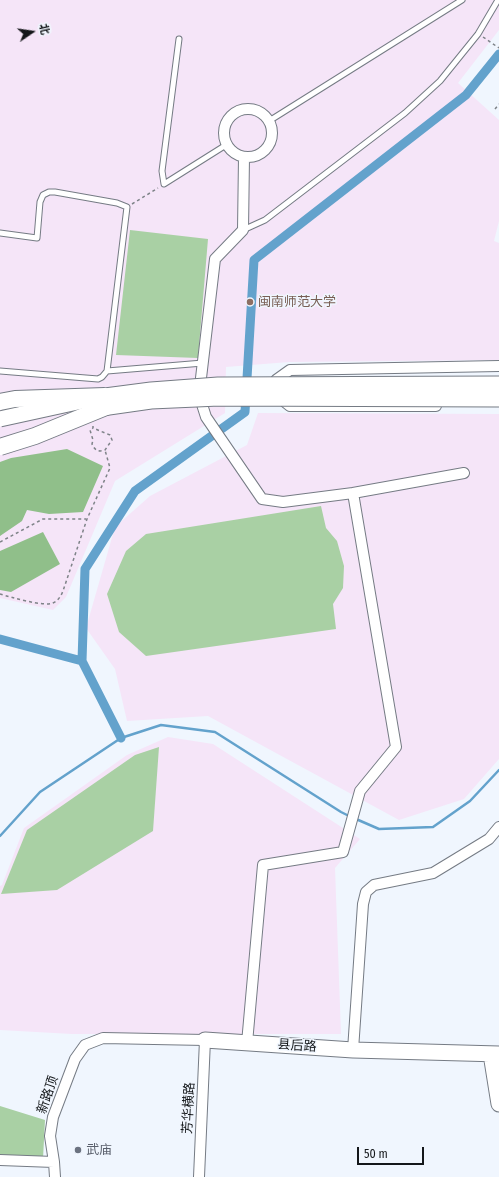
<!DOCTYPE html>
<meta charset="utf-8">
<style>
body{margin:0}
#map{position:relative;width:499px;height:1177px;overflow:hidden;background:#f0f6fe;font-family:"Fira Sans Condensed","Noto Sans SC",sans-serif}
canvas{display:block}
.north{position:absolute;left:12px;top:12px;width:40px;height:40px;-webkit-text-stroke:3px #f0f6fe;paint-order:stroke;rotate:77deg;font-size:11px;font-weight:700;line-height:16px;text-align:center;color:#14171a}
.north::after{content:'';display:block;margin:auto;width:14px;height:18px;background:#14171a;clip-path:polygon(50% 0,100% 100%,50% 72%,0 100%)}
.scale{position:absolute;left:357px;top:1147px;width:67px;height:18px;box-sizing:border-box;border:2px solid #14171a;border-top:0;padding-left:5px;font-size:12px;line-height:14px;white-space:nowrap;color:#14171a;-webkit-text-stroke:3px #f0f6fe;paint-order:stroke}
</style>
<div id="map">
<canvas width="499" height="1177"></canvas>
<div class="north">北</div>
<div class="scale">50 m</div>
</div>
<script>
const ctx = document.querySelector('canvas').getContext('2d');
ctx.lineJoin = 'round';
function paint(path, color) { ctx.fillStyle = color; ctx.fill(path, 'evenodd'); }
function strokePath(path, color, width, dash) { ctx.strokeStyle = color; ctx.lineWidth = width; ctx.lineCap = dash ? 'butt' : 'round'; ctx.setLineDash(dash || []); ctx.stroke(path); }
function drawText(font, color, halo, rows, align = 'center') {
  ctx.font = font + ' "Fira Sans Condensed","Noto Sans SC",sans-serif'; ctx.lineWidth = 3; ctx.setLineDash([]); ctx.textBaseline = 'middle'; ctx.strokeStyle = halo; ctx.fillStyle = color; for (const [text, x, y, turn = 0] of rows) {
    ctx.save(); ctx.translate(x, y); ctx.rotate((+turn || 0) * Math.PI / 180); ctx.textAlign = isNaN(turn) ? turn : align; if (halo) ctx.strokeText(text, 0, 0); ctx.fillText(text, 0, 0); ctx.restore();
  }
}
paint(new Path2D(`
 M0 0H499V30L458 83 499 120V221L494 241 499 243V360L289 362 226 367 225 413 115 481 66 597 53 610 0 598Z
 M258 413 499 414V759L464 799 399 820 208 716 127 721 115 669 86 628 115 527 150 496 247 445Z
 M168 737 213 744 360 839 335 868 341 1034H72L0 1030V886L2 885 24 828 127 755Z`), '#f5e5f8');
paint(new Path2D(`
 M130 230 208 239 198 358 116 355Z
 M321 506 326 528 337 541 344 566 343 588 333 604 336 629 146 656 119 632 107 594 126 551 146 534Z
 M159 747 153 831 57 890 1 894 27 830 135 755Z
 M0 1106 45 1120 43 1159 0 1155Z`), '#a9d0a4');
paint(new Path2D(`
 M67 449 103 466 83 512 49 514 27 510 22 521 0 536V462L11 458Z
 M43 532 60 564 11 592 0 590V551Z`), '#90bf8a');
strokePath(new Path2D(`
 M356 819 379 829 433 827 470 801 499 770
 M0 836 40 792 121 738 161 725 215 732 341 812 351 817`), '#63a2cc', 2.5);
strokePath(new Path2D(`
 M0 639 82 661 85 569 135 491 245 412 254 260 466 95 499 54
 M82 661 121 738`), '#63a2cc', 9);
const lane = new Path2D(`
 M179 39 162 171 164 184 226 145
 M269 121 462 0
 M243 230 265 220 405 113 440 81 478 34 498 0
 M0 233 37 238 40 202 43 195 49 192H55L117 203 127 207 107 371 102 377 98 379 0 371
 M107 371 203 363`);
const street = new Path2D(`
 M224 133a24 24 0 1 1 48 0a24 24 0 1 1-48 0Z
 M244 157 243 230 215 259 199 395 206 417 262 499 283 502 353 493 396 747 360 791 343 852 263 865 247 1043
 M436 406H290L275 394 276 380 290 370 499 366
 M353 493 464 473
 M353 1050 363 904 366 892 374 885 433 873 489 839 499 827
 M0 1160 54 1162
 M55 1177 54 1162 50 1136 53 1117 75 1059 85 1045 103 1038 205 1040 199 1177`);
const secondary = new Path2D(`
 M205 1040 353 1050 499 1054
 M491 1054 499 1104`);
strokePath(lane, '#757b84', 7);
strokePath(street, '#757b84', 12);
strokePath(secondary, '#757b84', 17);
strokePath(new Path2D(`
 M483 37 499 48
 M495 109 499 104
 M132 204 158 188
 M93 426V428L90 430 93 440 92 444C95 451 99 452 105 450L112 440 110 435 93 428
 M0 542 43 519H86
 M0 594C10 597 44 607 53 603 58 601 61 596 63 591L87 519 110 468 105 450`), '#7e8388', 1.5, [3, 3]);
strokePath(lane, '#fff', 5);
strokePath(street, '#fff', 10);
strokePath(secondary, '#fff', 15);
const secondaryBridge = new Path2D(`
 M95 409 151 401 219 398 499 399
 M0 419 105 396 151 390 218 385 499 384`);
const primaryBridge = new Path2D(`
 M0 402 15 399 105 396
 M0 447 35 436 106 407`);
strokePath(secondaryBridge, '#757b84', 17, []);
strokePath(primaryBridge, '#757b84', 18, []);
strokePath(secondaryBridge, '#fff', 15);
strokePath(primaryBridge, '#fff', 16);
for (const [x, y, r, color] of [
 [250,302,4,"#8d6e63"],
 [78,1150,4,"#6b7280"]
]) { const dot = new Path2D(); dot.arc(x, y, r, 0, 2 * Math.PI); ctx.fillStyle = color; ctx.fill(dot); strokePath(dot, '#f0f6fe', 1.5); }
drawText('13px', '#785e54', '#f0f6fe', [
 ["闽南师范大学",258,302]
], 'left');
drawText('13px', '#14171a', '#f0f6fe', [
 ["县后路",297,1046,4],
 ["新路顶",48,1095,-71],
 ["芳华横路",189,1108,-87]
]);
drawText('13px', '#5b616d', '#f0f6fe', [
 ["武庙",86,1150]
], 'left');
</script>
